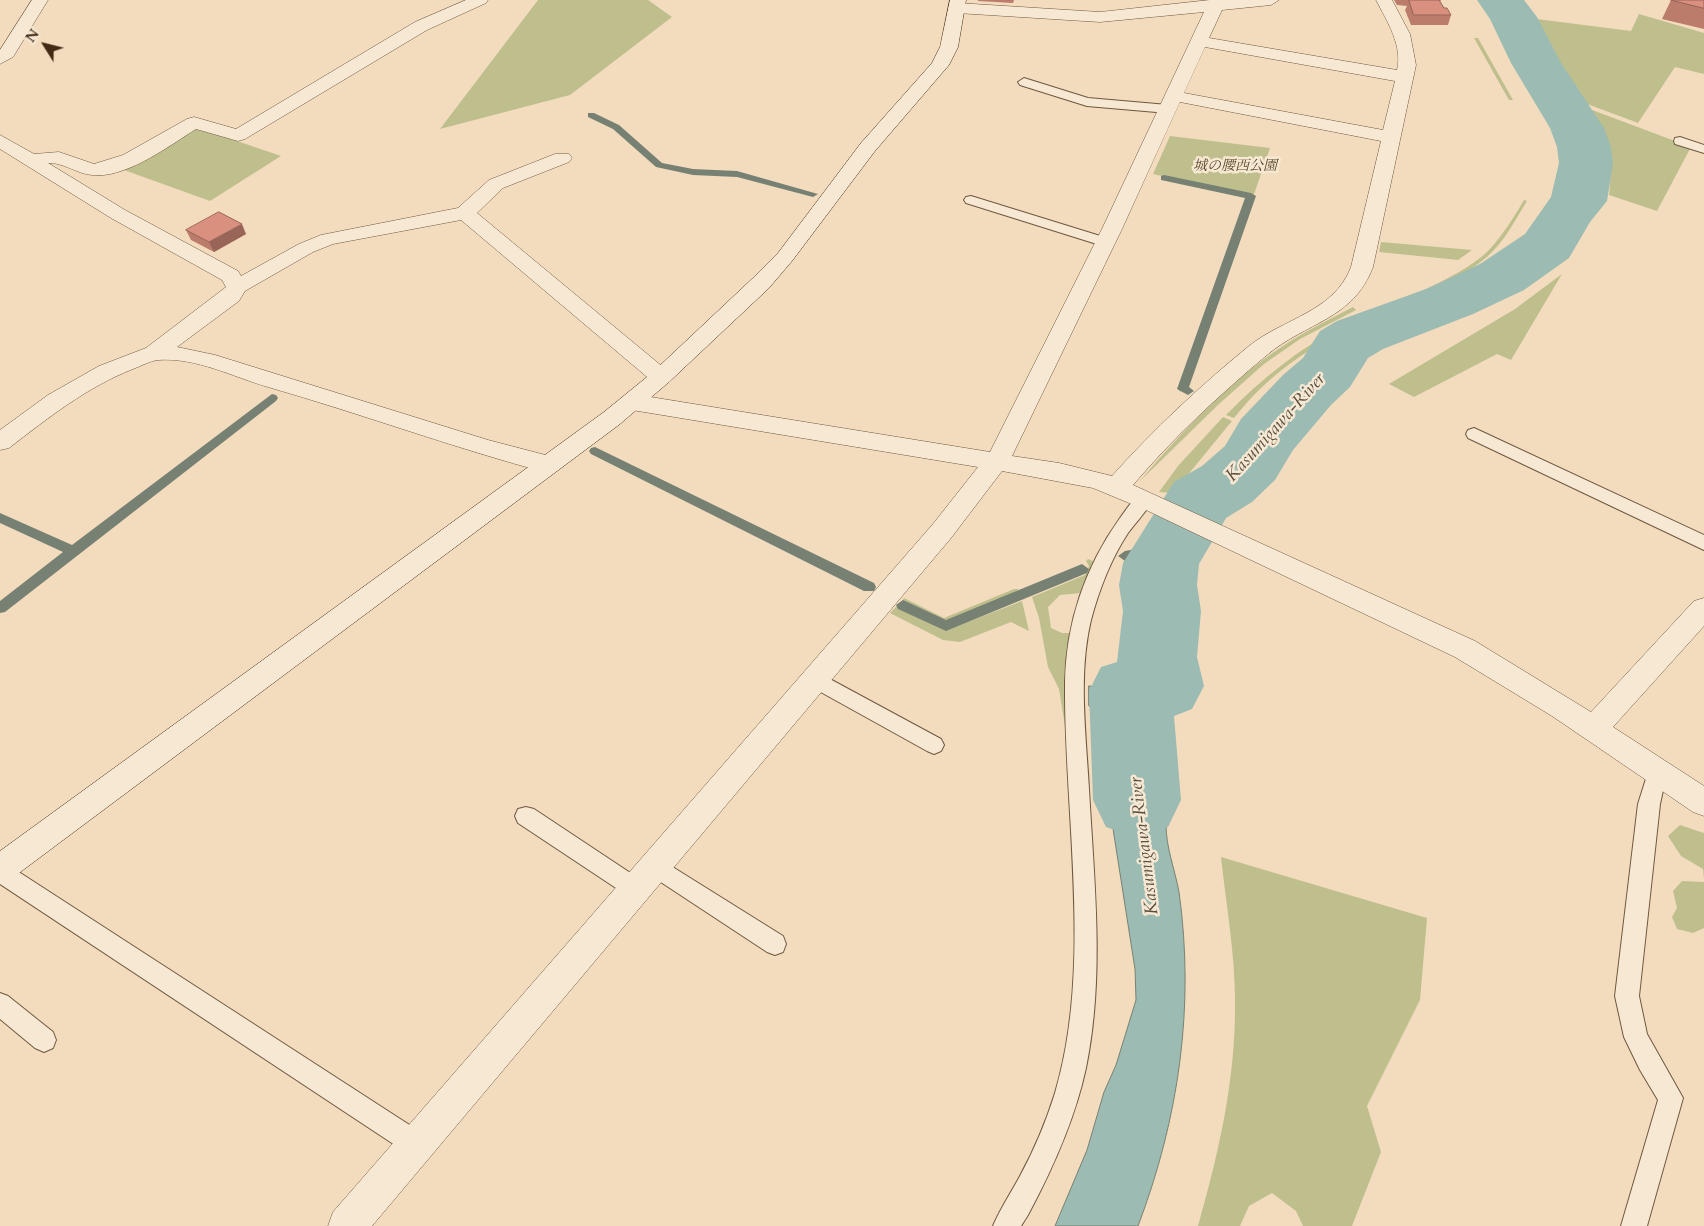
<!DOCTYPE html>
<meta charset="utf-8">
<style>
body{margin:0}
#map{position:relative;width:1704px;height:1226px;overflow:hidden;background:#f3dcbd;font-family:Cardo,serif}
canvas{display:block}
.north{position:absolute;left:20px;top:20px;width:50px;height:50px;-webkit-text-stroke:4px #f7e8d4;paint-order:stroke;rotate:306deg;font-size:14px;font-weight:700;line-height:20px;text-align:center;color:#422b14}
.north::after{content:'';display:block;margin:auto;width:18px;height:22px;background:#422b14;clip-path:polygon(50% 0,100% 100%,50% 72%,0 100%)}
</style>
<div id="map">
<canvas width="1704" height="1226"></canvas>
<div class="north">N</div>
</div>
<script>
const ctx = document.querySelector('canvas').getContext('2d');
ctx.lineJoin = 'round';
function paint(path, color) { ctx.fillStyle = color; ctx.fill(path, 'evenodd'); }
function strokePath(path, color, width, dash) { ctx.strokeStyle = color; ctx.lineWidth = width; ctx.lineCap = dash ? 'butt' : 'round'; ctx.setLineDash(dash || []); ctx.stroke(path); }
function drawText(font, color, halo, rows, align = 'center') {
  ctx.font = font + ' Cardo,"Noto Serif JP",serif'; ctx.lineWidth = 5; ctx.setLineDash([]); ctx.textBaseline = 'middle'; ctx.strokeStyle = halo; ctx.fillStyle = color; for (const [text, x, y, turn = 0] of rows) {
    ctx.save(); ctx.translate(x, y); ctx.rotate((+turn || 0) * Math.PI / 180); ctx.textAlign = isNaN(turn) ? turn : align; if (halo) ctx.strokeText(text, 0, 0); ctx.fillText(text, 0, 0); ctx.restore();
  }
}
paint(new Path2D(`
 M538 0H648L672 17 570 95 440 129Z
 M1515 0 1529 18 1631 31 1639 14 1704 33V74L1675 67 1638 123 1579 101Z
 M1474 38H1478L1513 100H1509Z
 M1587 108 1691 147 1657 211 1609 195C1614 162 1603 136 1587 108Z
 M196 127 281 156 210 201 124 170Z
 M1170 136 1270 148 1187 388 1192 391 1189 394 1179 391V388L1247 197 1161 179 1162 176 1153 174Z
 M1524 200 1527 201C1515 220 1505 241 1488 256 1463 278 1431 290 1401 304 1334 334 1282 358 1234 418L1226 415C1261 379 1300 348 1344 325 1385 304 1457 282 1489 250 1503 235 1514 217 1524 200Z
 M1381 242 1472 250 1458 260 1379 252Z
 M1562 274 1511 360 1497 354 1414 397 1389 384 1515 309Z
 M1353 307 1356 310 1300 339 1264 364 1219 404 1139 482C1180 434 1229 381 1283 346 1305 331 1329 320 1353 307Z
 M1223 417 1232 421 1173 493 1159 492 1178 466Z
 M1088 559 1095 562 1081 593 1060 595 1048 607 1051 628 1062 633H1070L1066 662 1067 738 1059 689 1048 667 1039 618 1032 597 1085 575 1089 566 1086 561Z
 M1014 589H1019L1014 593 944 622 902 601 904 598 944 618Z
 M1022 601 1029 631 1011 622 960 642 943 640 890 613 898 605 947 630Z
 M1680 825 1704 833V879L1703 869 1681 856 1668 836Z
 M1221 857 1427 918 1420 1000 1367 1106 1381 1152 1352 1226H1303L1296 1211 1272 1193 1249 1206 1240 1226H1198C1219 1152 1236 1078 1235 1001 1235 953 1226 904 1221 857Z
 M1682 881 1704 882V928L1693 933 1677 929 1672 917 1677 908 1673 891Z`), '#bfbf8e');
const water = new Path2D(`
 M1089 686 1167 696C1167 701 1169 709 1168 715 1166 723 1160 729 1159 739 1158 756 1166 771 1168 787 1170 799 1166 813 1166 825 1166 847 1175 870 1179 892 1195 1006 1179 1118 1138 1226H1055L1087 1150 1104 1092 1116 1065 1136 1000 1135 969 1111 816 1106 718 1089 706Z`);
paint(water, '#9bbbb3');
strokePath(water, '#778173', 1);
paint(new Path2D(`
 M588 113H594L619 125 662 163 693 169 737 171 818 194 813 197 737 177 693 175 656 167 613 129 588 117Z
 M1164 175 1251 193 1256 196 1189 387 1194 391 1188 395 1177 389 1245 198 1161 180V176Z
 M272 394 276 395 278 398 276 401 5 612 0 613V601L63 552 0 523V513L72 545Z
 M595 447 874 583 876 587 874 591H864L591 454 589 451 591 448Z
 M1170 543 1177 548 1175 551 1125 561 1118 556 1125 551Z
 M1082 564 1089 569 1087 573 946 631 898 609 896 605 903 600 946 620Z`), '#778173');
paint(new Path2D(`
 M1477 0H1524L1537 17 1561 63 1604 128 1611 147 1613 163 1607 201 1590 222 1569 258 1524 290 1473 314 1383 349 1368 358 1350 387 1331 405 1293 450 1275 480 1252 502 1226 518 1199 564 1197 585 1201 611 1197 657 1204 686 1192 709 1174 716 1181 800 1168 827 1137 838 1106 827 1093 800 1089 691 1101 667 1117 662 1123 611 1119 585 1123 563 1174 482 1202 466 1225 446 1241 419 1283 375 1303 358 1320 331 1337 321 1429 288 1480 264 1525 234 1551 197 1559 163 1557 147 1550 128 1511 63 1490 19Z`), '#9bbbb3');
const lane = new Path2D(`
 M1024 78 1088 98 1168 105 1174 109 1168 113 1087 106 1020 85 1018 82Z
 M1680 137 1704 145V153L1675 144 1674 141 1675 138Z
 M971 196 1110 239 1112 242 1105 246 1100 245 966 203 964 200 966 197Z
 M1474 428 1704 535V550L1468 438 1466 434 1468 430Z
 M1144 494 1150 496 1153 500C1146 512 1136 522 1128 533 1111 559 1099 590 1091 620 1078 674 1086 734 1089 789 1094 881 1105 976 1086 1068 1075 1119 1053 1168 1028 1215L1021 1226H993C1000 1209 1011 1193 1020 1176 1034 1150 1046 1122 1055 1093 1093 966 1064 815 1065 683 1066 623 1085 567 1120 518 1127 509 1133 497 1144 494Z
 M815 671 941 739 944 745 941 751 934 754 927 751 808 685 805 679 808 673Z
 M1657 763 1664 766 1667 772 1660 804 1639 996 1647 1034 1683 1098 1647 1226H1621L1658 1100 1640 1070 1624 1037 1615 996 1638 804 1650 766Z
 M526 807 534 809 644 882 647 889 644 896 636 899 628 896 518 823 515 816 518 809Z
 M655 856 783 936 786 944 783 952 775 955 767 952 647 873 644 866 647 859Z
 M0 862 8 865 425 1135 429 1144 425 1153 416 1157 407 1153 0 884Z
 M0 993 8 996 53 1032 56 1040 53 1048 44 1052 35 1048 0 1019Z`);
const street = new Path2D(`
 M32 0H48L13 57 0 64V50Z
 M466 0H488L486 3 427 30 245 139 238 141 196 129C169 146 125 179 92 175 77 174 63 162 48 163L125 210 238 271 241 276 299 244 321 235 458 208 489 180 555 154H569L572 158 569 162 503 188 477 213 669 372 673 377 669 382 661 384 653 382 461 220 333 244 313 252 245 291 239 301 177 347 215 355 488 440 557 458 560 464 557 470 548 473C454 448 362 414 268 387 233 377 196 357 158 360 150 361 141 366 133 369 87 387 48 418 9 448L0 450V430L48 395 99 366 146 348 226 287 222 280 111 218 0 149V135L34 154 59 152 94 164 123 155 187 119 194 117 236 129 415 22Z
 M1210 0H1279L1271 5 1222 10 1209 38 1397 70C1403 46 1387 21 1376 0H1392L1410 34 1416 65 1373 267C1353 320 1306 322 1267 355 1219 395 1174 437 1133 485L1475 641 1591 712 1694 601 1704 598V626L1613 727 1704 786V816L1693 812 1552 716 1455 657 1146 510 1093 488 1002 471 951 538 372 1226H328L333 1212 933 524 978 467 632 410 624 407 620 402 624 397 632 394 990 452 1102 229 1204 12 1100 22 957 13 949 8 957 3 1100 12ZM1205 47 1395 81 1383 130 1184 93ZM1180 102 1381 141 1351 267C1334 312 1284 318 1249 346 1200 386 1154 429 1112 476L1059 463 1012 456 1122 229Z`);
const secondary = new Path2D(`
 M950 0H966L958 47 949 65 875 151 792 261 769 288 669 382 620 424 11 879 0 883V851L604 412 653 372 753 278 778 253 861 143 932 63 940 47Z`);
strokePath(lane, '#6e573e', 2);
strokePath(street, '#6e573e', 1);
strokePath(secondary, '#422b14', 1);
paint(lane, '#f7e8d4');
paint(street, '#f7e8d4');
paint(secondary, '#f7e8d4');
paint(new Path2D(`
 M978 0H1014L1013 3 978 1Z
 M1394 0H1441L1440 2 1444 8 1451 15 1448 25H1411L1405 10 1407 6 1397 5Z
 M1671 0H1704V29L1662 19Z
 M186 230 246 234 214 252 191 240Z`), '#bb7c6c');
paint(new Path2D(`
 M242 224 246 234 214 252 209 242Z`), '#996558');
const building = new Path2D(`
 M1409 0H1439L1444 8H1447L1451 15H1414Z
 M1671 0H1704V8Z
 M219 212 242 224 209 242 186 230Z`);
paint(building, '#da907e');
strokePath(building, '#996558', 1);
drawText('italic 14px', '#5b492c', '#f7e8d4', [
 ["城の腰西公園",1235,167]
]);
drawText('italic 18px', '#584f3c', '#f7e8d4', [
 ["Kasumigawa-River",1276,428,-48],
 ["Kasumigawa-River",1145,846,-97]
]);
</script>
